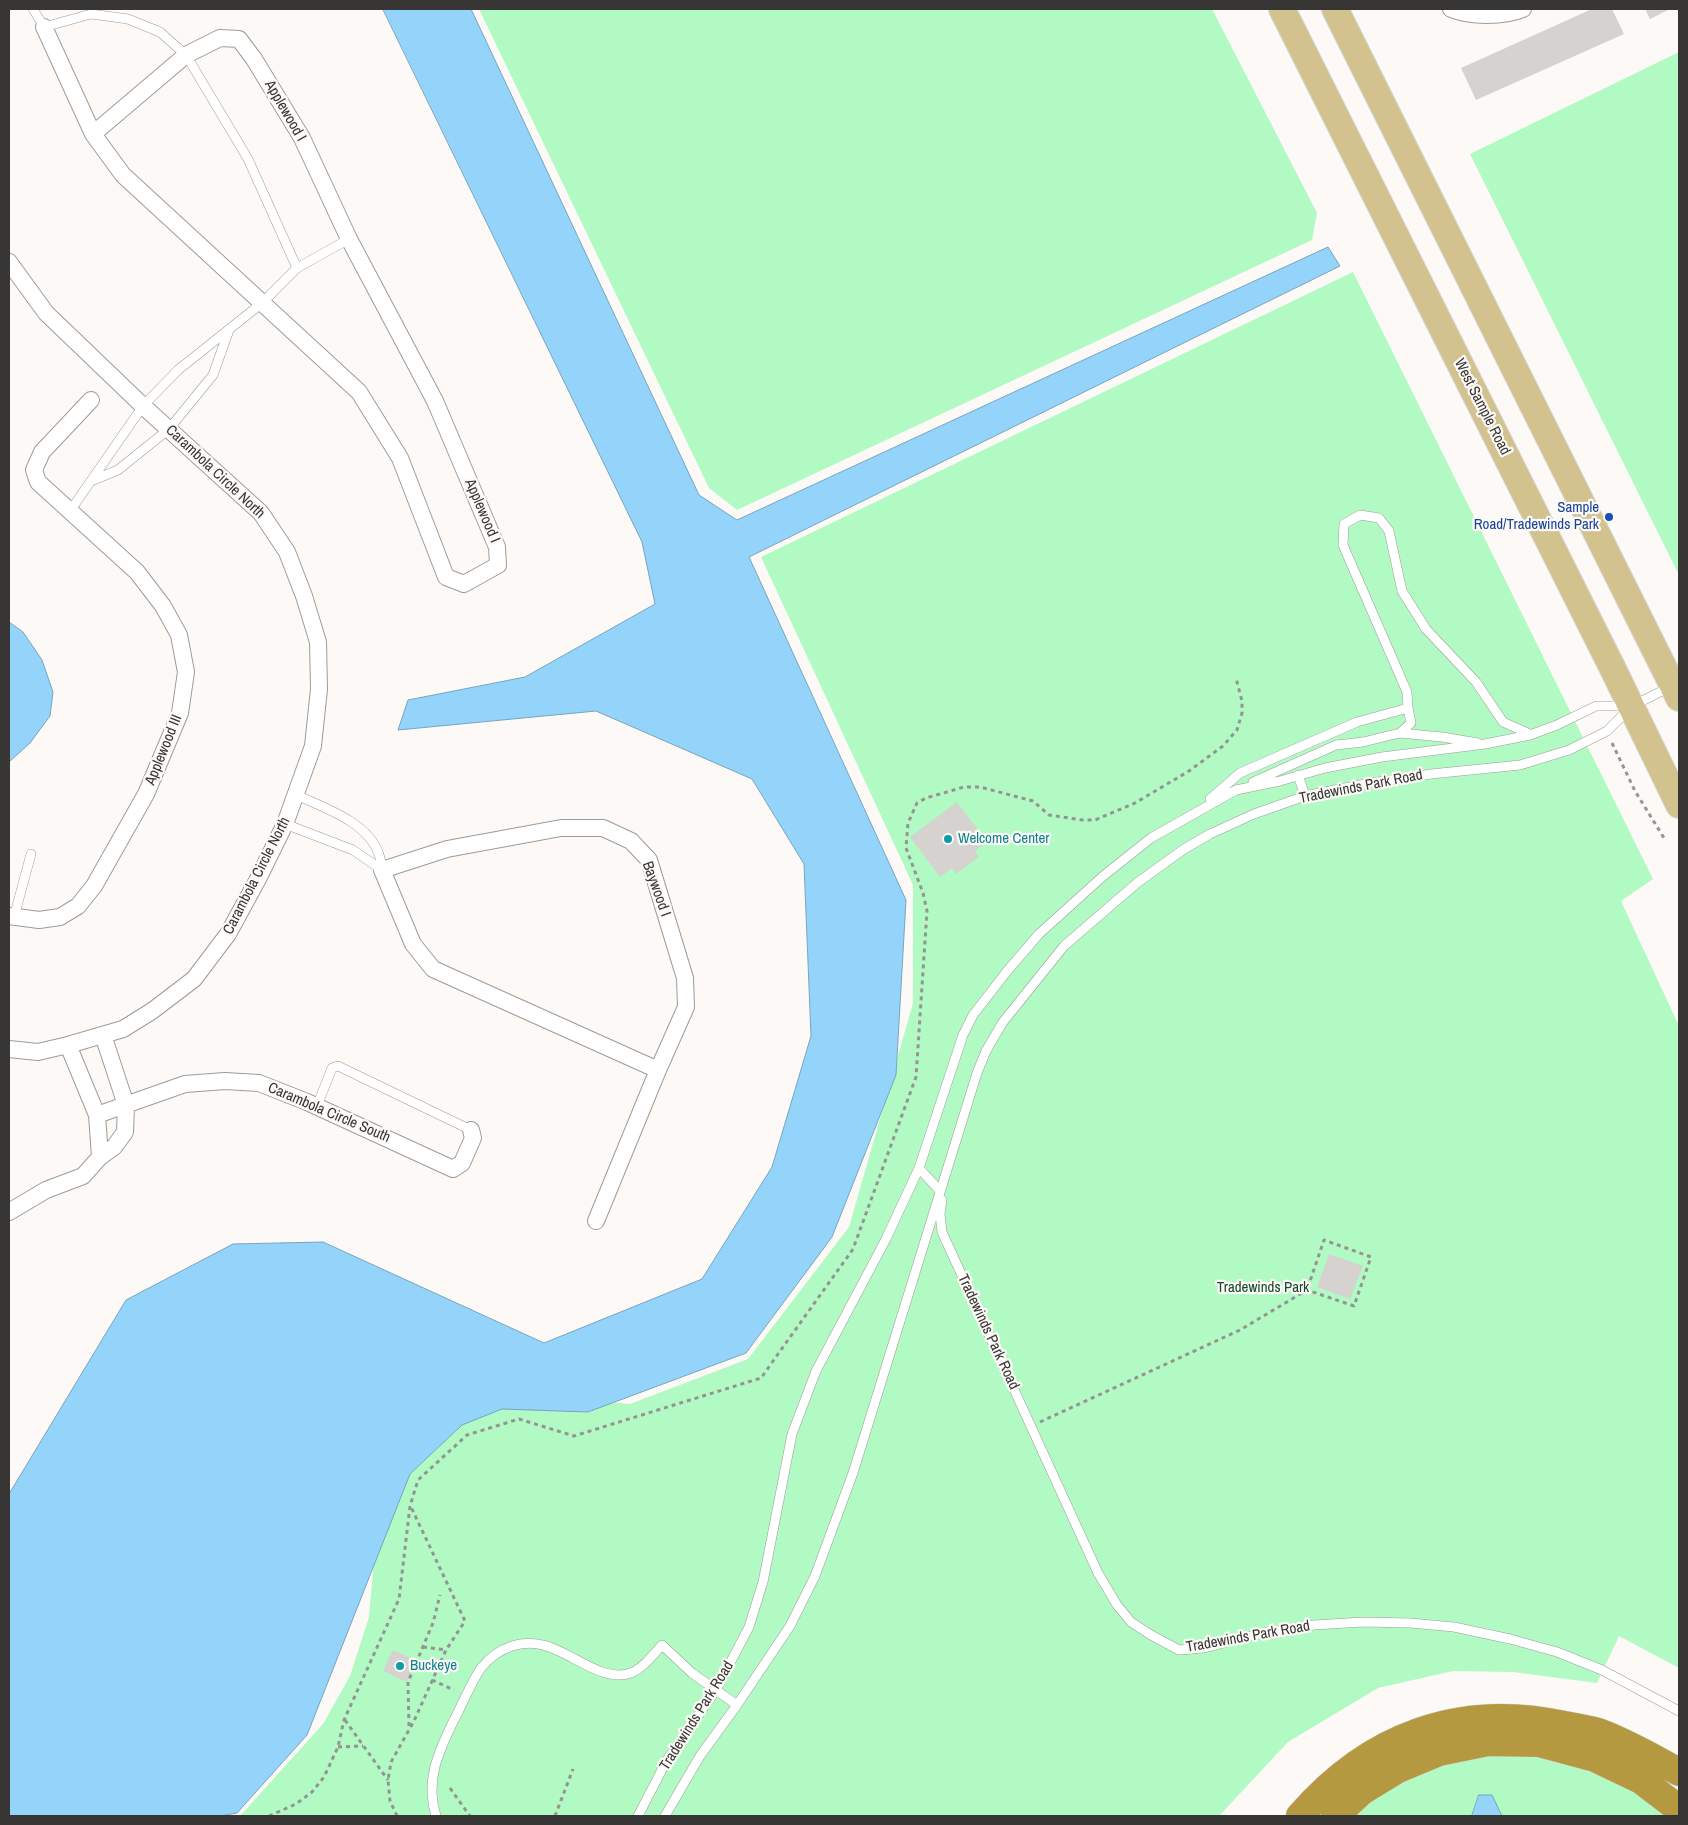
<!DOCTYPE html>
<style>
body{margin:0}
#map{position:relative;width:1688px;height:1825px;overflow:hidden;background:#fcf9f6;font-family:"Archivo Narrow",sans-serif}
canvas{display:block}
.frame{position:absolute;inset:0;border:10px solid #373635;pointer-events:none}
</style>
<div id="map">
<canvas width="1688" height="1825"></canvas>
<div class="frame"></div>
</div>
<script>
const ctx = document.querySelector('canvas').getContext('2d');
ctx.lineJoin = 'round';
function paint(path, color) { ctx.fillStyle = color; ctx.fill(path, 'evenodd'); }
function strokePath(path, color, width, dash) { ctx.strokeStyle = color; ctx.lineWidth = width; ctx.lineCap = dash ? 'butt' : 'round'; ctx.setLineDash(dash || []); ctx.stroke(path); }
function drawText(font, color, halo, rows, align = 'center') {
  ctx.font = font + ' "Archivo Narrow",sans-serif'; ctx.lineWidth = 4.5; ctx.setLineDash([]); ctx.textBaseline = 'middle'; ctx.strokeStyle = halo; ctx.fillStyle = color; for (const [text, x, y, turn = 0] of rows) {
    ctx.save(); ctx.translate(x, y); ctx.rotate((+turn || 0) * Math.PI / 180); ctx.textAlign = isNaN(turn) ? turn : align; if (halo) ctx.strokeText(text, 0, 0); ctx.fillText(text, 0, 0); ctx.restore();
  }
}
paint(new Path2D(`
 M479 9H1212L1317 213 1312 240 737 510 709 488Z
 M1679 52V575L1470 154Z
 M1353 272 1653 879 1621 901 1679 1026V1668L1619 1636 1597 1683 1513 1672 1453 1671 1378 1688 1288 1742 1219 1816H240L323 1724 350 1676 369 1617 376 1537 410 1474 462 1425 494 1405 554 1397 630 1404 748 1359 849 1227 913 1003V885L761 557Z
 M1457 1752 1580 1758 1679 1816H1502L1492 1795H1479L1472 1816H1339Z`), '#b2fac4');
const water = new Path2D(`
 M383 9H471L699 495 737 520 1328 247 1340 266 749 557 906 900 896 1075 832 1237 746 1353 588 1412 502 1409 462 1425 410 1474 307 1735 237 1813 220 1816H9V1494L126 1300 233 1244 323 1242 544 1343 702 1279 772 1167 811 1036 804 864 752 779 596 711 398 730 408 700 525 677 655 604 642 542Z
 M9 622 23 632 42 660 53 692 50 716 30 743 9 762Z
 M1479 1795H1492L1502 1816H1472Z`);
paint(water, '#94d3fa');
strokePath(water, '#78a4bf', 1);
paint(new Path2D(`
 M1592 9H1612L1624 34 1476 100 1461 68Z
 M1645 9H1670L1650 19Z
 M957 802 987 842 975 851 979 857 956 874 952 868 940 877 910 837Z
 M1329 1254 1363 1266 1350 1299 1317 1287Z
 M393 1650 416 1660 407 1682 383 1671Z`), '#d6d2cf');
const service = new Path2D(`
 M33 9 44 27 91 14 128 19 160 32 186 55 248 159 297 268
 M91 481 118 470 169 429 213 375 229 330
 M70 511 143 406 178 370 262 303 297 268 349 239
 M1400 733 1442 737 1478 743
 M1298 775 1305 796
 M1253 782 1336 745 1363 742 1400 733 1411 723 1408 708 1407 692 1343 545 1344 524 1360 515 1379 518 1389 531 1402 591 1426 629 1476 682 1503 722 1530 734
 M296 795C323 807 370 823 379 855 381 859 381 865 382 870
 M1210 799 1240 773 1357 722 1408 708
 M285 824 353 850 382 870
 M14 917 31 854
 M317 1106 332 1068 338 1066 471 1130
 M919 1168 940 1191
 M942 1200 940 1214 942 1232 1098 1573 1117 1605 1131 1622 1151 1635 1179 1650 1204 1648 1263 1633 1314 1625 1363 1622 1410 1623 1454 1627 1510 1639 1557 1652 1602 1670 1679 1711
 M436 1816C425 1781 438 1753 453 1722 461 1707 472 1681 481 1668 489 1658 500 1650 512 1646 557 1630 592 1686 631 1673 643 1668 653 1655 662 1645L692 1673 737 1705
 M638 1816 667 1760 716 1690 749 1627 763 1582 792 1434 816 1371 886 1239 919 1168 963 1035 973 1015 1008 970 1039 934 1102 877 1151 838 1236 790 1280 781 1325 768 1382 757 1485 744 1530 735 1557 725 1596 706H1626
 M665 1816 700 1756 737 1705 790 1626 815 1576 853 1473 977 1073 986 1051 1003 1022 1064 946 1137 883 1184 849 1210 834 1254 814 1305 796 1365 784 1431 774 1520 765 1569 750 1607 731 1632 706 1670 687`);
const minor = new Path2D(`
 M1451 9C1470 17 1504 17 1523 9
 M44 27 93 134 123 175 359 392 400 458 446 577 464 584 498 565 497 547 435 401 349 239 302 138 254 59 239 39 220 38 186 55 93 134
 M9 262 46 313 143 406 261 513 287 552 304 596 318 642 319 689 313 746 285 824 258 879 228 934 194 979 152 1011 123 1029 68 1045 38 1052 9 1049
 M9 916 39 920 60 917 78 906 94 886 146 794 180 713 186 672 179 635 163 606 137 572 38 482 34 470 42 452 91 400
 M68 1045 97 1115 100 1157
 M97 1115 185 1084 225 1081 259 1083 307 1102 453 1169 462 1163 473 1138 471 1130
 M9 1212 46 1190 83 1176 100 1157 114 1147 125 1132 126 1105 103 1035
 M596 1221 658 1070 686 1007 685 978 649 860 631 841 603 828H561L447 849 382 870 413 944 433 969 658 1070`);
const primary = new Path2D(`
 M1282 9 1612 667 1679 805
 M1335 9 1679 698`);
const motorway = new Path2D(`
 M1300 1816C1369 1736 1460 1702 1564 1725 1575 1727 1587 1729 1598 1732 1626 1742 1653 1758 1679 1772
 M1335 1816 1362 1791 1398 1769 1439 1752 1488 1742 1539 1743 1595 1758 1641 1780 1679 1809`);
strokePath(service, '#9e9c99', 10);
strokePath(minor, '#9e9c99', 18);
strokePath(primary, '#d7d7d7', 28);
strokePath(motorway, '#d7d7d7', 29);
strokePath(new Path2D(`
 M1612 743 1635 791 1664 838
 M1040 1422 1240 1330 1307 1290 1354 1306 1371 1257 1324 1240 1307 1290
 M423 1647 446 1650
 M432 1680 454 1690
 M345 1720 388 1780
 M409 1726 408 1682 433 1623 440 1595
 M338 1747 363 1746
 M450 1788 470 1816
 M269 1816 296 1804 312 1792 324 1777 338 1747 344 1720 399 1599 410 1506 418 1480 467 1435 519 1419 574 1436 761 1378 853 1249 916 1077 927 911 923 893 906 848 908 823 917 803 926 798 964 787H980L1033 801 1049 815 1082 820H1095L1135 803 1189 771 1223 746 1237 730 1242 713V701L1236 678
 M397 1816 390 1801 388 1780 391 1762 414 1721 446 1650 465 1621 411 1507
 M555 1816 573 1769`), '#969492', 3, [4, 4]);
strokePath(service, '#fff', 9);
strokePath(minor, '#fff', 16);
strokePath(primary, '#d2c28d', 26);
strokePath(motorway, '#b49941', 28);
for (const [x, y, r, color] of [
 [1609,517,5,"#1a4fb4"],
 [948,839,5,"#0f9aa8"],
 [400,1666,5,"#0f9aa8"]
]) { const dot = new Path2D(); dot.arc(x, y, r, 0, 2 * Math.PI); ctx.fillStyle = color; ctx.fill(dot); strokePath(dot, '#fcf9f6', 2); }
drawText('15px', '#373635', '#fcf9f6', [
 ["Applewood I",285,111,60],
 ["West Sample Road",1482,407,63],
 ["Carambola Circle North",215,472,43],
 ["Applewood I",482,511,67],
 ["Applewood III",164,750,-68],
 ["Tradewinds Park Road",1361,787,-11],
 ["Carambola Circle North",257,876,-63],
 ["Baywood I",656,889,70],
 ["Carambola Circle South",329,1113,23],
 ["Tradewinds Park Road",988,1332,65],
 ["Tradewinds Park Road",1248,1637,-10],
 ["Tradewinds Park Road",697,1716,-58]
]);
drawText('15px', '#164399', '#fcf9f6', [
 ["Sample",1599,508],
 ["Road/Tradewinds Park",1599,525]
], 'right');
drawText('15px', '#0d838f', '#fcf9f6', [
 ["Welcome Center",958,839],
 ["Buckeye",410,1666]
], 'left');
drawText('15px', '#124926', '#fcf9f6', [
 ["Tradewinds Park",1263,1288]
]);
</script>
